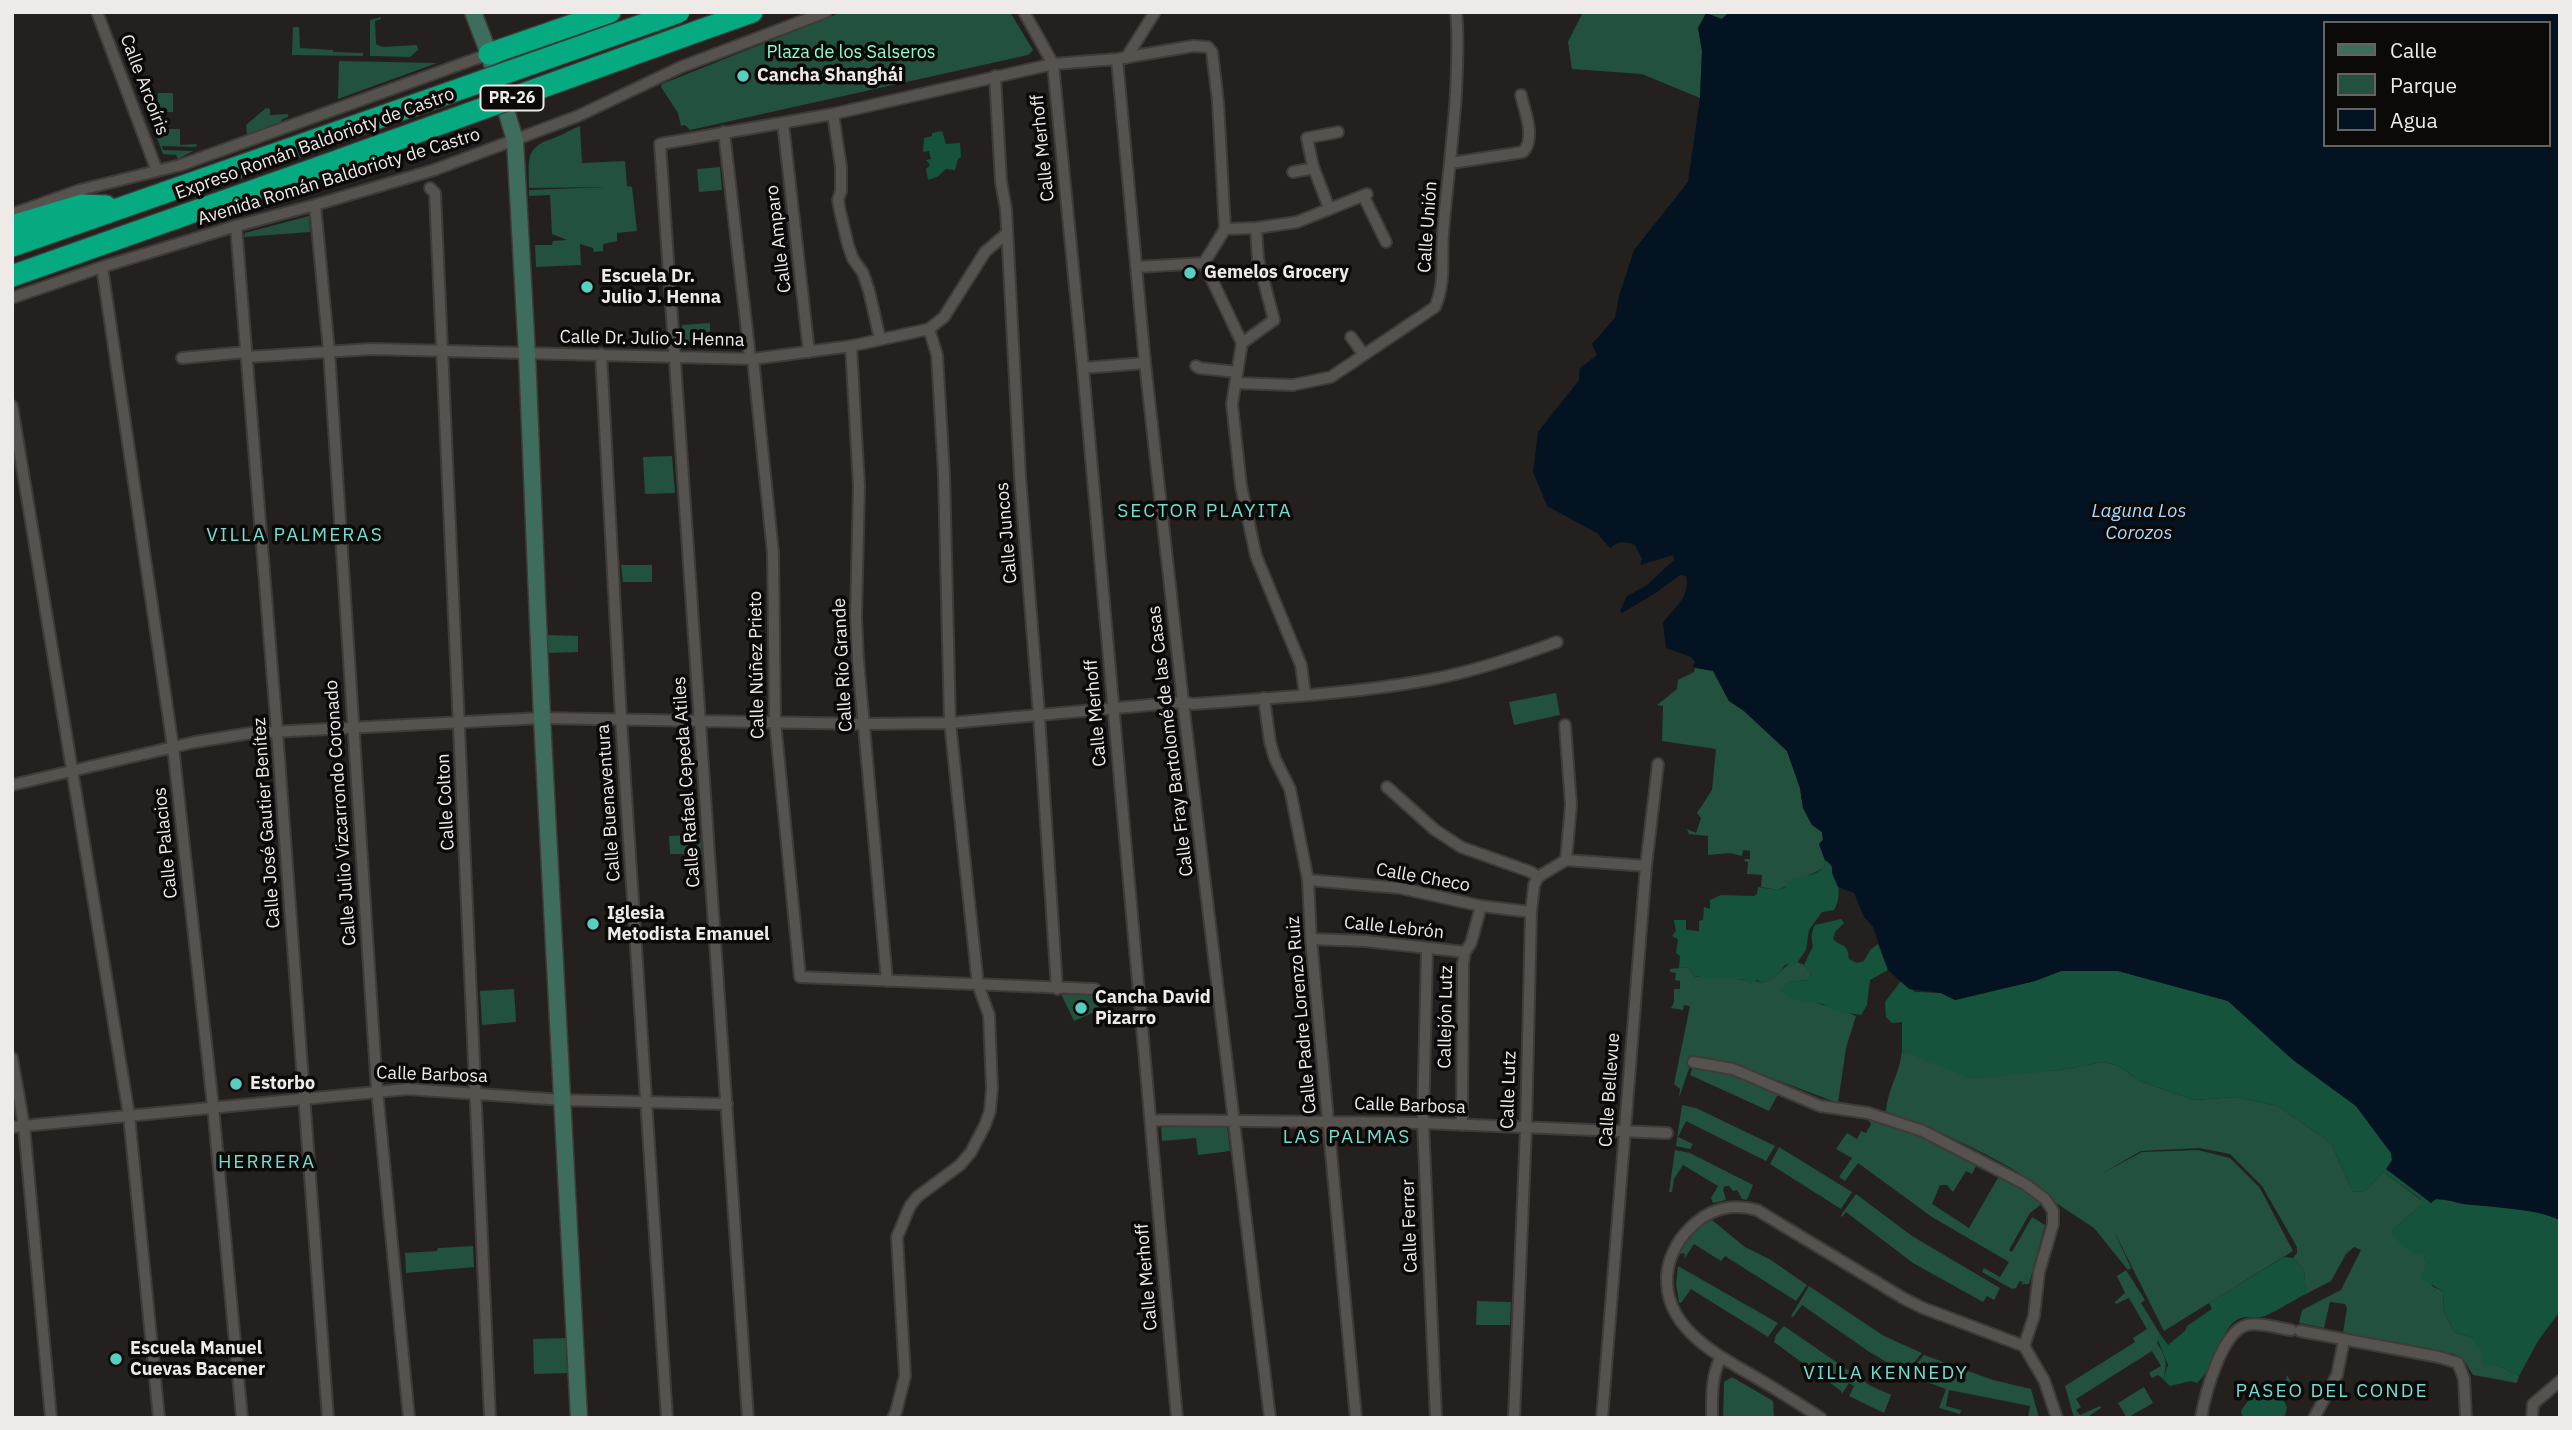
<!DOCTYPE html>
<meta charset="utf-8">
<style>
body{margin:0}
#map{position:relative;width:2572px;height:1430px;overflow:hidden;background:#24201e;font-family:"IBM Plex Sans",sans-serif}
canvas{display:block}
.frame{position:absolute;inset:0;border:14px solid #edeae8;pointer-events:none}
.legend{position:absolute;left:2323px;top:21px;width:228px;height:126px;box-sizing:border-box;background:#0c0a09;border:2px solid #666462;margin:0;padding:9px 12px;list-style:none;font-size:21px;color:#edeae8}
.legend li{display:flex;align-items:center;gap:14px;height:35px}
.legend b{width:35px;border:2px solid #666462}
</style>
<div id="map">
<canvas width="2572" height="1430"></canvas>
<div class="frame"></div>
<ul class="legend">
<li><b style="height:9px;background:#3e6c5d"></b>Calle</li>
<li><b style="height:19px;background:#22513e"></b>Parque</li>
<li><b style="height:19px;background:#031321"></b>Agua</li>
</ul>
</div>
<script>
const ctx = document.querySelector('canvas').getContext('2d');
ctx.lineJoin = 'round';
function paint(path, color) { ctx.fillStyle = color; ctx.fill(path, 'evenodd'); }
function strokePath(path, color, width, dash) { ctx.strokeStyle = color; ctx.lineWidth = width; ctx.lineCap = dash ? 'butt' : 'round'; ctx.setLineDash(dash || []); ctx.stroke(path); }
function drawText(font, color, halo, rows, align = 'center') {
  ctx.font = font + ' "IBM Plex Sans",sans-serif'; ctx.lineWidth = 7; ctx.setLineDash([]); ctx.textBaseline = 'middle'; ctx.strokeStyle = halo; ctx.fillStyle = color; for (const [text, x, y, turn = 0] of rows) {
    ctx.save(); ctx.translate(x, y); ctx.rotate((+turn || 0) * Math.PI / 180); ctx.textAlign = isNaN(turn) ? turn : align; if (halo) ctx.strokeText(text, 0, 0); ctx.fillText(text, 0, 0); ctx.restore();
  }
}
paint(new Path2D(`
 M842 12H1010L1033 50 1028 55 690 130 685 125 681 126 678 113 661 87 662 84Z
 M1583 12H1729L1722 19 1698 28 1702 51 1700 98 1642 74 1572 69 1568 42Z
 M381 17V19L375 21 376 44 382 47 417 45 418 50 410 57 370 56V20Z
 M293 27H299L300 48 333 50V52L363 53V56L292 55Z
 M339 61 437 63 338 99Z
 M158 93H173V112H160V129H180V145L197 144 196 147 162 146 163 150 193 151 178 159 176 155 163 154 157 138Z
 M266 108 270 109V115L288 114V117L281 120 282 122 247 135 246 125Z
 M580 126 582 163 625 161 627 186 632 187 637 231 617 233V241L603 244V251L594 252 593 248 580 244 581 265 536 267 535 245H552L553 241 567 240 552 234 550 195 529 196V190L606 187 529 188C529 160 524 147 554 138 563 135 571 129 580 126Z
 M720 167 722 190 699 192 697 169Z
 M309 216 310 232 244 237 245 233Z
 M710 323V345L683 344 682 325Z
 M672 456 675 493 645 494 643 457Z
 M621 565H652V582H623Z
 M548 635 578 636V652L548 653Z
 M1695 668 1713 671 1729 701 1744 711 1787 751 1800 788 1803 808 1812 825 1822 832 1823 840 1819 844 1825 860 1824 868 1778 890 1761 887 1762 875 1747 874 1748 862 1744 861 1745 859H1750V851L1743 850 1742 856 1730 853 1708 855V836L1689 834 1687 829 1696 833 1701 818 1697 813 1712 790 1716 749 1662 741 1663 706 1657 705 1677 689 1678 680 1694 672Z
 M1556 693 1560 715 1514 725 1509 702Z
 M700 835 702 854H670L669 836Z
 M1795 961 1804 965 1811 973 1809 980 1788 982 1780 991C1804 1003 1831 1004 1856 1016L1846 1048 1838 1103 1726 1061 1693 1057 1679 1098 1680 1089 1674 1084 1690 1006 1684 1005 1683 1010 1671 1008 1674 1002V989H1680V981L1675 980 1676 973 1670 972V969L1688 967 1694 976 1698 977C1709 977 1755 979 1762 983 1778 978 1781 967 1795 961Z
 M514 989 516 1022 482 1025 480 991Z
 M1061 994 1097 995 1099 1010 1074 1021Z
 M1902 1051 1918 1056 2020 1073 2060 1070 2102 1062 2117 1065 2140 1081 2194 1100 2236 1097 2278 1106 2331 1143 2353 1192 2365 1191 2383 1172 2421 1200V1205L2391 1232 2424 1254 2432 1286 2444 1292 2443 1309 2454 1332 2474 1338 2495 1364 2519 1376 2517 1383 2473 1375 2465 1362 2454 1354 2343 1333 2347 1308 2345 1304 2330 1302 2324 1328 2299 1323 2302 1310 2341 1290 2361 1250 2354 1247 2346 1254 2331 1281 2306 1294 2304 1270 2293 1258 2297 1253V1247L2262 1186 2230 1154 2199 1148 2141 1151 2101 1174 2142 1152 2198 1150 2230 1158 2260 1188 2293 1251 2164 1331 2113 1229 2131 1268 2128 1270 2094 1228 2056 1203C2040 1175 1920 1121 1886 1112 1887 1090 1900 1073 1902 1051Z
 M1694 1065 1751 1080 1778 1094 1769 1111 1690 1075Z
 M1682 1105 1696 1108 1775 1146 1766 1161 1686 1121 1678 1137 1693 1144 1690 1149 1676 1146Z
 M1868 1120 1915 1134 1977 1164 1972 1174 1966 1171 1953 1192 1947 1185H1940L1932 1204 1969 1228 1999 1176 2012 1182 2043 1203 2030 1213 2009 1250 2012 1252 2032 1217 2045 1225 2029 1284H2023L2020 1288 2023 1282 2020 1281 2016 1288 2012 1289 1982 1272 1984 1268 2000 1277 2009 1262 1932 1217 1858 1163 1845 1181 1839 1177 1852 1158 1836 1149 1847 1133 1857 1139 1861 1131 1866 1133 1871 1124Z
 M1161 1125H1227L1230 1151 1198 1155 1196 1138 1162 1141Z
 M1779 1147 1852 1192 1841 1209 1770 1164Z
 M1675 1150 1690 1153 1753 1185 1747 1200 1742 1199 1737 1190 1733 1191 1729 1186H1725L1723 1189 1726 1200 1713 1203 1711 1198 1718 1186 1683 1165 1674 1179 1672 1192H1669Z
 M1856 1194 1912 1236 2000 1288 1994 1300 1987 1296 1983 1302 1913 1263 1846 1212 1842 1217 1841 1215Z
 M1712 1220 1745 1247 1771 1260 1807 1285 1796 1301 1725 1256 1721 1261 1694 1244 1684 1259 1685 1254 1682 1253 1677 1257C1683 1241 1696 1226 1712 1220Z
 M473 1246 474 1267 406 1273 405 1253 437 1251 438 1248Z
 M1678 1266 1778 1323 1768 1337 1691 1289 1681 1303 1679 1302 1676 1284Z
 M2126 1270 2145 1300 2141 1303 2160 1334 2157 1343C2166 1357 2168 1363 2163 1379L2158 1375 2152 1378 2149 1373 2161 1366 2152 1351 2076 1399 2081 1407 2076 1410 2080 1415 2100 1406 2101 1408 2086 1418H2074L2065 1386 2135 1342 2133 1338 2147 1329 2129 1298 2116 1304 2115 1302 2125 1293 2117 1276Z
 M1809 1286 1884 1336 1922 1353 1905 1373 1868 1351 1802 1305 1793 1317 1791 1316Z
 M1477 1301 1511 1302 1510 1325H1476Z
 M1784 1326 1871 1386 1891 1395 1884 1413 1849 1396 1854 1386 1849 1383 1842 1394 1841 1391 1774 1342 1776 1335Z
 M566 1338 567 1373 534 1374 533 1339Z
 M1924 1355 1993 1380 2031 1389 2039 1418H2028L2030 1406 1949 1390 1946 1406 1961 1410 1960 1414 1939 1408 1946 1389 1907 1375Z
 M1732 1377 1773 1401 1774 1418H1723L1724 1382Z
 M2144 1387 2153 1403 2127 1418 2118 1403Z`), '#22513e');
paint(new Path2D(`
 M942 131 946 144 960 143 961 157 958 159 955 170 946 169 937 177 928 180 926 169 930 165 926 160 931 159 929 151 923 152 924 138 932 136V133Z
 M1825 860C1839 870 1843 897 1834 910L1822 912 1809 930 1806 950 1797 963 1785 965C1778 975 1773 979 1762 983L1757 980 1750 985 1744 979H1711L1694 976 1688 967 1679 968 1680 956 1676 953 1678 939 1672 936 1676 931 1674 920H1686V930L1699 931V921L1703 920 1704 907 1710 909V900L1721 895 1754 896 1757 894 1758 887 1778 890 1786 887C1793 873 1801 879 1813 874 1817 873 1820 870 1824 868Z
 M1841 919 1844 923 1835 932 1833 939C1843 949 1847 941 1849 959L1857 963 1864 961 1870 950 1878 944 1888 970 1870 980 1867 1005 1861 1015 1836 1011 1823 1004 1798 1001 1779 991 1788 982 1809 980 1811 973 1804 965 1813 946C1811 938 1811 933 1815 925Z
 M2061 971H2118L2228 1001 2293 1060 2356 1106 2391 1153 2392 1160 2436 1199 2543 1213 2560 1220V1311L2538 1341 2519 1376 2495 1364 2485 1367 2481 1358 2483 1352 2476 1347 2474 1338 2454 1332 2443 1309 2444 1292 2421 1278 2426 1264 2424 1254C2408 1255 2400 1244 2391 1232L2421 1205V1199L2383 1172 2365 1191 2353 1192 2331 1143 2278 1106 2236 1097 2194 1100 2140 1081 2117 1065 2102 1062 2060 1070 1972 1079 1902 1051V1022L1892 1023 1886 1017 1885 1002 1901 981 1915 992 1941 993 1955 1000 2035 981Z
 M2284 1257 2293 1258 2304 1270 2306 1294C2295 1299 2271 1315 2261 1317 2249 1318 2241 1314 2231 1325 2216 1342 2214 1368 2197 1383L2191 1381 2170 1386 2163 1379 2168 1365 2157 1338 2160 1334 2168 1345 2185 1331 2187 1326 2212 1309 2209 1303Z
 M2287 1375 2291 1382 2282 1396 2287 1408 2284 1418H2244L2241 1413C2242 1406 2248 1404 2250 1397L2246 1396 2250 1387 2270 1388 2276 1382 2286 1380Z`), '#15533d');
paint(new Path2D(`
 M1729 12H2560V1220C2529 1207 2495 1208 2463 1204 2454 1202 2446 1199 2436 1199L2431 1203 2386 1169 2392 1160 2391 1153 2356 1106 2293 1060 2228 1001 2118 971H2061L2035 981 1955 1000 1941 993 1909 989 1888 970 1873 927 1864 917 1854 893 1838 887 1832 873V865L1825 860 1819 844 1823 840 1822 832 1812 825 1803 808 1800 788 1787 751 1744 711 1729 701 1713 671 1693 667 1695 662 1691 657 1666 648 1663 623C1674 607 1691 597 1686 576L1680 575 1654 594 1622 613 1620 611 1627 596 1647 585 1674 560 1673 555 1640 565 1642 559 1635 545C1625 541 1619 541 1610 548L1597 533 1547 506 1533 472 1538 432 1579 380 1580 368 1597 355 1592 344 1615 318 1619 296 1634 250 1688 182 1700 98 1702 51 1698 28 1706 13 1722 19ZM2325 23H2549V145H2325Z`), '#031321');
const street = new Path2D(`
 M97 12 157 171
 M1024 12 1053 64 1083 368 1177 1418
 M1126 58 1155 12
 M1117 59 1145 363 1183 702 1270 1418
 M995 76 1001 182 1006 209 1020 476 1039 715 1057 989
 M833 114 841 167V191L838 200 840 211 848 245 853 259 863 273 869 291 880 339
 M783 123 809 352
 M724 132 750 357
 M1451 163 1523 152C1536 138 1525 113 1521 95
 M1293 172 1314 168
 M430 188 435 193 490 1418
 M1364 197 1386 242
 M315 205 329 351 377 1090 409 1418
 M1329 208 1313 166 1307 138 1338 132
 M12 214 80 190 181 165 489 54
 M236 226 277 731 328 1418
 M1225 229 1256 228 1297 222 1367 194
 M102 267 173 747 213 1106 242 1418
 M1137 267 1204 263
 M12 298 102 267 236 226 315 205 434 170 578 116 681 67 826 12
 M1351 337 1364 355
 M1242 343 1274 320 1258 259 1256 228
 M851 346 859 486 856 617 858 660 887 981
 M601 354 621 719 667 1418
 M247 357 372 349 753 359 851 346 929 329 944 317 985 252 1007 233
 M182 358 246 352
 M753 359 773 553 775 721 800 977 1095 989
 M1196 366 1199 368 1237 372
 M1083 368 1145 363
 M1236 383 1293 385 1331 377 1435 307C1446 282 1441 259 1443 233 1447 186 1453 140 1456 93 1457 65 1459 39 1456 12
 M12 406 129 1115 159 1418
 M1264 698 1270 742 1275 759 1290 789 1308 880 1311 939 1356 1418
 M1565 725 1571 805 1566 860
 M12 785 195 742 251 733 542 718 863 724 950 723 1183 702 1193 704C1271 698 1351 694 1428 680 1472 672 1514 658 1557 642
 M1387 787 1435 830 1461 847 1531 872 1538 877
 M1308 880 1400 888 1481 906 1531 912
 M1311 939 1365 941 1465 952
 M1427 950 1423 1123 1436 1418
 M12 1058 24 1126 51 1418
 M1693 1062 1733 1069 1820 1106 1868 1113 1923 1131 2025 1184 2045 1199 2053 1211V1224L2039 1272 2034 1316 2024 1346
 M1152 1120 1423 1123 1667 1133
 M1462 1125 1463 964 1465 952 1471 943 1481 906
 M12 1127 408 1089 563 1100 727 1104
 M2300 1331 2439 1357 2458 1363 2464 1379 2466 1418
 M748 1418 660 144 833 114 1053 64 1117 59 1193 46 1208 47 1212 52 1218 102 1225 229 1204 263 1242 343 1232 404 1241 486 1256 556 1301 665 1305 694
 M893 1418 896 1412 905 1376 897 1237 910 1206 917 1197 960 1165 971 1152 985 1125 990 1111 992 1088 989 1015 978 985 950 723 944 474 937 355 929 329
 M1514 1418 1526 1128 1531 912 1534 885 1538 877 1566 860 1646 866
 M1602 1418 1646 866 1658 764
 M1712 1418C1712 1396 1711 1376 1721 1357
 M1821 1418C1801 1405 1782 1393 1762 1381 1722 1357 1664 1331 1667 1276 1668 1259 1677 1241 1689 1229 1708 1209 1732 1203 1757 1210L1903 1298 1923 1308 2024 1346 2044 1380 2057 1418
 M2201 1418C2205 1395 2221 1332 2247 1325 2259 1322 2278 1328 2291 1330
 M2314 1418 2337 1375 2344 1340
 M2532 1418 2533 1404 2560 1381`);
const secondary = new Path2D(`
 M473 12 489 54 515 140 527 354 542 718 579 1418`);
const highway = new Path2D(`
 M701 30 752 12
 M489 54 610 12
 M12 226 82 205 106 206
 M12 246 315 140
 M12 276 323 166`);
strokePath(street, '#3e3b39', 14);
strokePath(secondary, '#3e3b39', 19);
strokePath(highway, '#3e3b39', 24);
strokePath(street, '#56524e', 10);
strokePath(secondary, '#3e6c5d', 16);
strokePath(highway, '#05aa80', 21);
const highwayBridge = new Path2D(`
 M315 140 679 12
 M323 166 701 30`);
strokePath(highwayBridge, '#3e3b39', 24, []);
strokePath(highwayBridge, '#05aa80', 21);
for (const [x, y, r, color] of [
 [743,76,7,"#57cec1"],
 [1190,273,7,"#57cec1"],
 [587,287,7,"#57cec1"],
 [593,924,7,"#57cec1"],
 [1081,1008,7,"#57cec1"],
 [236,1084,7,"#57cec1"],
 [116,1359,7,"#57cec1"]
]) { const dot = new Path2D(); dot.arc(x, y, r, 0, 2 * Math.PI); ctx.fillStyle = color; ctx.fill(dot); strokePath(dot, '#0c0a09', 2.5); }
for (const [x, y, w] of [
 [512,98,63]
]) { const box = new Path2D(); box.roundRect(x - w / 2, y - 12.5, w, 25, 5); ctx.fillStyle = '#0c0a09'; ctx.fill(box); strokePath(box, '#edeae8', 2); }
drawText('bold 16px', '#edeae8', null, [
 ["PR-26",512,98]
]);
drawText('18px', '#8dfbcd', '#0c0a09', [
 ["Plaza de los Salseros",851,53]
]);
drawText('bold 18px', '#edeae8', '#0c0a09', [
 ["Cancha Shanghái",757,76],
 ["Gemelos Grocery",1204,273],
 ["Escuela Dr.",601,277],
 ["Julio J. Henna",601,298],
 ["Iglesia",607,914],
 ["Metodista Emanuel",607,935],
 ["Cancha David",1095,998],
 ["Pizarro",1095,1019],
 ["Estorbo",250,1084],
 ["Escuela Manuel",130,1349],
 ["Cuevas Bacener",130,1370]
], 'left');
drawText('18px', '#edeae8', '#0c0a09', [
 ["Calle Arcoíris",144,85,69],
 ["Expreso Román Baldorioty de Castro",315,144,-20],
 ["Calle Merhoff",1043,148,-96],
 ["Avenida Román Baldorioty de Castro",339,177,-17],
 ["Calle Unión",1428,227,-86],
 ["Calle Amparo",779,239,-97],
 ["Calle Dr. Julio J. Henna",652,339,1],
 ["Calle Juncos",1007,533,-95],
 ["Calle Núñez Prieto",757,665,-91],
 ["Calle Río Grande",843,665,-93],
 ["Calle Merhoff",1096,713,-95],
 ["Calle Fray Bartolomé de las Casas",1171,741,-97],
 ["Calle Rafael Cepeda Atiles",687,782,-94],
 ["Calle Colton",446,802,-93],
 ["Calle Buenaventura",609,803,-94],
 ["Calle Julio Vizcarrondo Coronado",341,813,-94],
 ["Calle José Gautier Benítez",267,823,-94],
 ["Calle Palacios",166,843,-96],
 ["Calle Checo",1423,878,10],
 ["Calle Lebrón",1394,928,6],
 ["Calle Padre Lorenzo Ruiz",1302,1015,-95],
 ["Callejón Lutz",1446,1017,-89],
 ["Calle Barbosa",432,1075,2],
 ["Calle Lutz",1509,1090,-88],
 ["Calle Bellevue",1610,1090,-86],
 ["Calle Barbosa",1410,1106,2],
 ["Calle Ferrer",1410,1226,-92],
 ["Calle Merhoff",1147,1277,-95]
]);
ctx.letterSpacing = '2px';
drawText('19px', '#73ddd1', '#0c0a09', [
 ["SECTOR PLAYITA",1205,512],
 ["VILLA PALMERAS",295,536],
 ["LAS PALMAS",1347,1138],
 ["HERRERA",267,1163],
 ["VILLA KENNEDY",1886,1374],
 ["PASEO DEL CONDE",2332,1392]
]);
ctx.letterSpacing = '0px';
drawText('italic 19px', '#a9d8fe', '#0c0a09', [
 ["Laguna Los",2139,512],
 ["Corozos",2139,534]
]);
</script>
